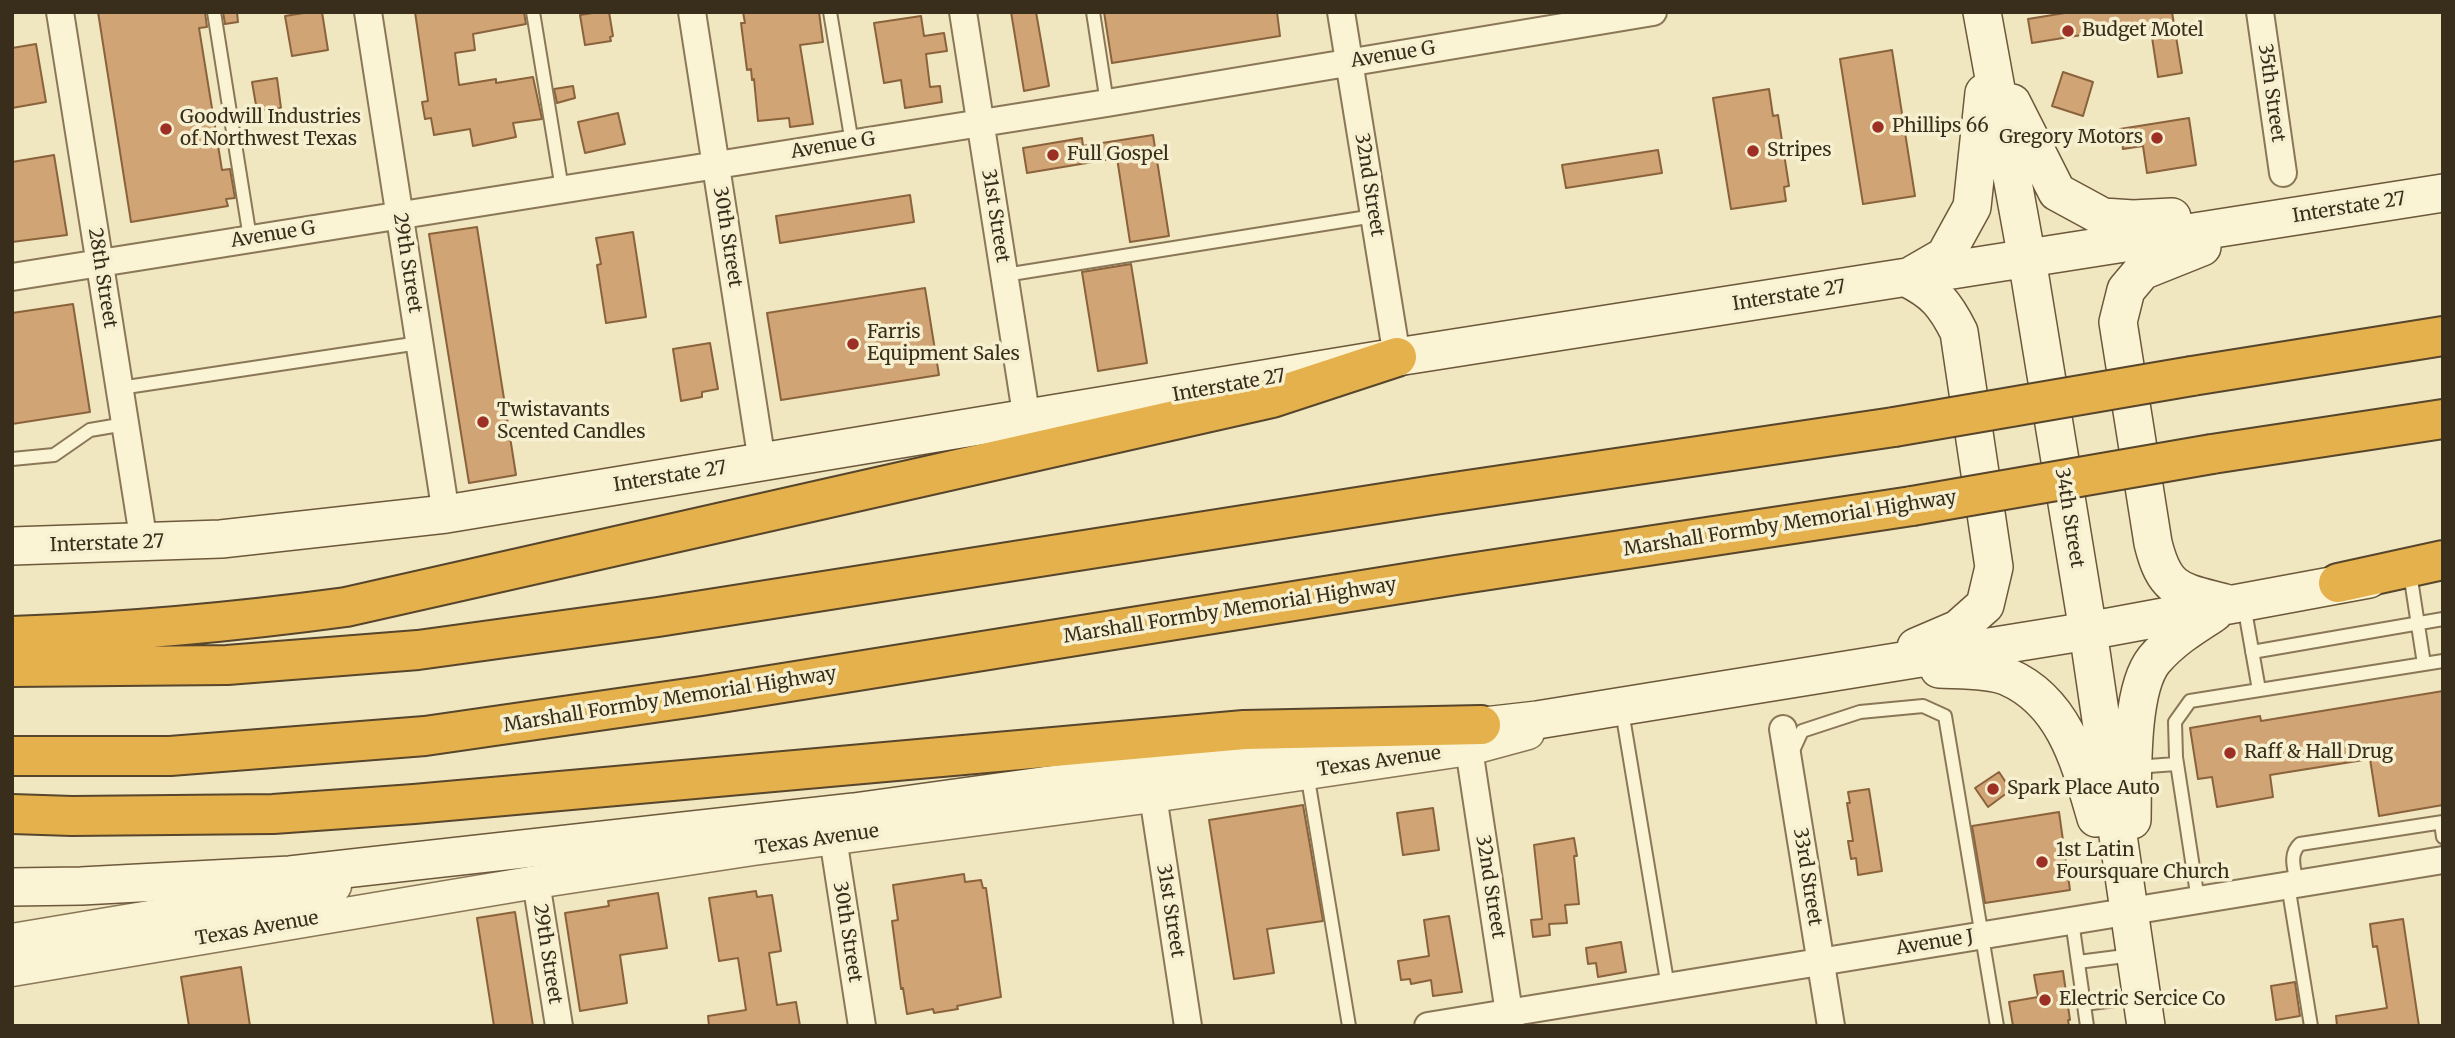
<!DOCTYPE html>
<style>
body{margin:0}
#map{position:relative;width:2455px;height:1038px;overflow:hidden;background:#f0e7c0;font-family:Merriweather,serif}
canvas{display:block}
.frame{position:absolute;inset:0;border:14px solid #392d1c;pointer-events:none}
</style>
<div id="map">
<canvas width="2455" height="1038"></canvas>
<div class="frame"></div>
</div>
<script>
const ctx = document.querySelector('canvas').getContext('2d');
ctx.lineJoin = 'round';
function paint(path, color) { ctx.fillStyle = color; ctx.fill(path, 'evenodd'); }
function strokePath(path, color, width, dash) { ctx.strokeStyle = color; ctx.lineWidth = width; ctx.lineCap = dash ? 'butt' : 'round'; ctx.setLineDash(dash || []); ctx.stroke(path); }
function drawText(font, color, halo, rows, align = 'center') {
  ctx.font = font + ' Merriweather,serif'; ctx.lineWidth = 7; ctx.setLineDash([]); ctx.textBaseline = 'middle'; ctx.strokeStyle = halo; ctx.fillStyle = color; for (const [text, x, y, turn = 0] of rows) {
    ctx.save(); ctx.translate(x, y); ctx.rotate((+turn || 0) * Math.PI / 180); ctx.textAlign = isNaN(turn) ? turn : align; if (halo) ctx.strokeText(text, 0, 0); ctx.fillText(text, 0, 0); ctx.restore();
  }
}
const building = new Path2D(`
 M98 12H205L207 27 199 28 222 170 230 169 235 198 226 199 228 206 131 222Z
 M223 12H237L238 22 225 24Z
 M310 12H322L328 50 292 56 285 16Z
 M415 12H524L526 24 473 34 475 50 455 53 459 85 496 79V83L533 77 542 119 513 123 516 137 473 146 470 129 434 135 431 118 425 119 422 102 428 101Z
 M599 12H609L613 36 610 37 611 41 585 45 580 15Z
 M743 12H819L823 42 800 45 813 124 790 127 789 118 758 121 754 79 752 80 751 69 747 70 741 23H745Z
 M1011 12H1036L1049 86 1024 91Z
 M1104 12H1277L1280 36 1112 63Z
 M2071 12H2172L2182 73 2158 77 2150 24 2032 43 2028 19Z
 M921 16 924 36 944 33 947 51 926 54 930 87 940 86 942 102 905 108 901 80 884 83 874 23Z
 M36 44 46 102 12 108V48Z
 M1892 50 1915 196 1863 204 1840 59Z
 M2063 72 2093 82 2083 116 2052 106Z
 M277 78 281 108 257 111 252 82Z
 M573 86 575 98 557 103 554 89Z
 M1769 89 1773 116 1778 115 1789 186 1784 187 1786 201 1731 209 1713 98Z
 M618 113 625 144 585 153 578 122Z
 M2189 118 2196 165 2147 173 2143 146 2123 149 2120 129Z
 M1153 135 1169 236 1130 242 1117 158 1027 173 1023 148 1082 138 1083 146Z
 M1658 150 1662 173 1566 188 1562 165Z
 M54 155 67 235 12 242V162Z
 M910 195 914 222 780 243 776 216Z
 M477 227 516 475 469 483 429 234Z
 M633 232 646 317 606 323 597 265 601 264 596 238Z
 M1131 264 1147 363 1098 371 1082 272Z
 M925 288 939 375 781 400 767 313Z
 M73 304 90 412 12 424V313Z
 M710 343 718 389 702 392V397L681 401 673 349Z
 M2443 691V805L2379 816 2370 759 2270 775 2273 797 2217 807 2212 777 2198 779 2190 728 2260 716 2261 721Z
 M1999 772 2011 790 1988 807 1975 788Z
 M1869 789 1882 871 1858 875 1856 858 1851 859 1848 841H1853L1847 803H1850L1848 792Z
 M1303 805 1323 921 1267 929 1274 973 1234 979 1209 820Z
 M1433 808 1439 850 1403 855 1397 813Z
 M2059 812 2070 890 1985 903 1972 826Z
 M1574 838 1577 856H1574L1579 904 1565 905 1567 923 1549 924 1550 935 1533 937 1531 920 1542 919 1534 845Z
 M964 874 965 882 981 880 983 888H986L1001 997 957 1006 958 1009 934 1013 933 1009 907 1014 903 988 901 989 892 921 898 920 893 885Z
 M756 891 757 897 772 895 781 951 769 953 777 1005 796 1002 800 1026H709L708 1016 746 1010 738 958 719 961 709 898Z
 M658 893 667 948 620 955 627 1003 580 1011 565 913 609 906 608 901Z
 M515 912 533 1026H494L477 918Z
 M1449 916 1462 992 1433 996 1431 980 1411 984 1410 979 1401 980 1398 961 1429 956 1424 920Z
 M2403 919 2419 1026H2337L2336 1016 2387 1008 2377 946 2373 947 2370 924Z
 M1621 942 1626 972 1598 977 1596 963 1588 964 1586 948Z
 M241 967 250 1026H189L181 977Z
 M2063 971 2070 1020H2068L2069 1026H2013L2009 1002 2038 997 2034 975Z
 M2295 982 2300 1016 2276 1020 2271 986Z`);
paint(building, '#d0a474');
strokePath(building, '#8a633c', 2);
const service = new Path2D(`
 M214 12 250 238
 M533 12 562 189
 M830 12 852 143
 M1093 12 1107 103
 M1005 275 1374 216
 M120 388 419 343
 M12 459 54 455 90 430 125 424
 M2410 573 2424 664
 M2244 605 2259 690
 M2252 652 2443 619
 M1622 711 1668 987
 M1791 755 1802 731 1860 712 1923 706 1945 716 1997 1026
 M2135 767 2176 764
 M1307 773 1349 1026
 M2441 823 2443 837
 M2297 884C2295 870 2288 855 2300 844L2443 822
 M2288 885 2311 1026
 M2198 900 2176 757 2175 722 2190 701 2443 661
 M2072 921 2087 1026
 M2078 962 2133 955
 M2084 1004 2139 997`);
const minor = new Path2D(`
 M60 12 144 543
 M368 12 446 514
 M692 12 762 462
 M963 12 1027 420
 M1341 12 1397 357
 M2260 12 2283 173
 M12 277 1107 103 1653 12
 M1783 729 1831 1026
 M1469 749 1511 1026
 M1153 796 1188 1026
 M833 838 862 1026
 M536 882 559 1026
 M1428 1026 2443 860`);
const tertiary = new Path2D(`
 M12 940 335 886
 M12 970 536 882 753 849 1153 796 1469 749 1528 733`);
const secondary = new Path2D(`
 M1982 12 2027 259 2088 631 2146 1026
 M2012 103 2057 192 2103 217 2133 219 2172 217
 M2202 247 2142 271 2126 290 2118 322 2153 543C2165 592 2180 591 2225 603
 M1912 275 1945 256 1972 207 1984 93
 M1907 278C1935 292 1945 304 1959 332L1994 567 1985 605 1958 629 1916 647
 M12 546 221 539 446 514 1397 357 2443 193
 M1939 669C1959 670 1991 669 2008 677 2065 702 2080 763 2096 818
 M1449 730 1537 720 2088 631 2369 579
 M2132 820C2133 779 2129 691 2154 660 2171 640 2192 627 2214 613
 M12 887 81 886 290 875 854 812 1374 740`);
const motorway = new Path2D(`
 M2192 376 2443 336
 M2212 454 2443 419
 M2338 583 2443 560
 M12 636C124 632 235 622 346 607L1272 398 1397 357
 M12 667 227 665 418 650 658 617 1434 495 1894 427
 M12 756H170L425 736 702 696 1456 575 1912 506
 M12 814 72 816 273 814 414 804 1244 730 1481 725`);
strokePath(service, '#8a7757', 16);
strokePath(minor, '#8a7757', 30);
strokePath(tertiary, '#8a7757', 35);
strokePath(secondary, '#6c583a', 40);
strokePath(motorway, '#57452c', 42);
strokePath(service, '#faf3d4', 12);
strokePath(minor, '#faf3d4', 26);
strokePath(tertiary, '#faf3d4', 32);
strokePath(secondary, '#faf3d4', 37);
strokePath(motorway, '#e4b14c', 38);
const motorwayBridge = new Path2D(`
 M1894 427 2192 376
 M1912 506 2212 454`);
strokePath(motorwayBridge, '#57452c', 42, []);
strokePath(motorwayBridge, '#e4b14c', 38);
for (const [x, y, r, color] of [
 [2068,31,7,"#9c3024"],
 [1878,127,7,"#9c3024"],
 [166,129,7,"#9c3024"],
 [2157,138,7,"#9c3024"],
 [1753,151,7,"#9c3024"],
 [1053,155,7,"#9c3024"],
 [853,344,7,"#9c3024"],
 [483,422,7,"#9c3024"],
 [2230,753,7,"#9c3024"],
 [1993,789,7,"#9c3024"],
 [2042,862,7,"#9c3024"],
 [2045,1000,7,"#9c3024"]
]) { const dot = new Path2D(); dot.arc(x, y, r, 0, 2 * Math.PI); ctx.fillStyle = color; ctx.fill(dot); strokePath(dot, '#f7f0d0', 2.5); }
drawText('19px', '#392d1c', '#f7f0d0', [
 ["Budget Motel",2082,31],
 ["Goodwill Industries",180,118],
 ["of Northwest Texas",180,140],
 ["Phillips 66",1892,127],
 ["Gregory Motors",2143,138,"right"],
 ["Stripes",1767,151],
 ["Full Gospel",1067,155],
 ["Farris",867,333],
 ["Equipment Sales",867,355],
 ["Twistavants",497,411],
 ["Scented Candles",497,433],
 ["Raff & Hall Drug",2244,753],
 ["Spark Place Auto",2007,789],
 ["1st Latin",2056,851],
 ["Foursquare Church",2056,873],
 ["Electric Sercice Co",2059,1000]
], 'left');
drawText('19px', '#392d1c', '#f7f0d0', [
 ["Avenue G",1393,55,-9],
 ["35th Street",2271,93,82],
 ["Avenue G",833,146,-9],
 ["32nd Street",1369,185,81],
 ["Interstate 27",2349,208,-9],
 ["31st Street",995,216,81],
 ["Avenue G",273,235,-9],
 ["30th Street",727,237,81],
 ["29th Street",407,263,81],
 ["28th Street",102,278,81],
 ["Interstate 27",1789,296,-9],
 ["Interstate 27",1229,386,-10],
 ["Interstate 27",670,477,-9],
 ["34th Street",2069,518,81],
 ["Marshall Formby Memorial Highway",1790,524,-9],
 ["Interstate 27",107,544,-2],
 ["Marshall Formby Memorial Highway",1230,611,-9],
 ["Marshall Formby Memorial Highway",670,700,-9],
 ["Texas Avenue",1379,762,-8],
 ["Texas Avenue",817,840,-8],
 ["33rd Street",1807,877,81],
 ["32nd Street",1490,887,81],
 ["31st Street",1170,911,81],
 ["Texas Avenue",257,929,-10],
 ["30th Street",847,932,81],
 ["Avenue J",1935,943,-9],
 ["29th Street",547,954,81]
]);
</script>
